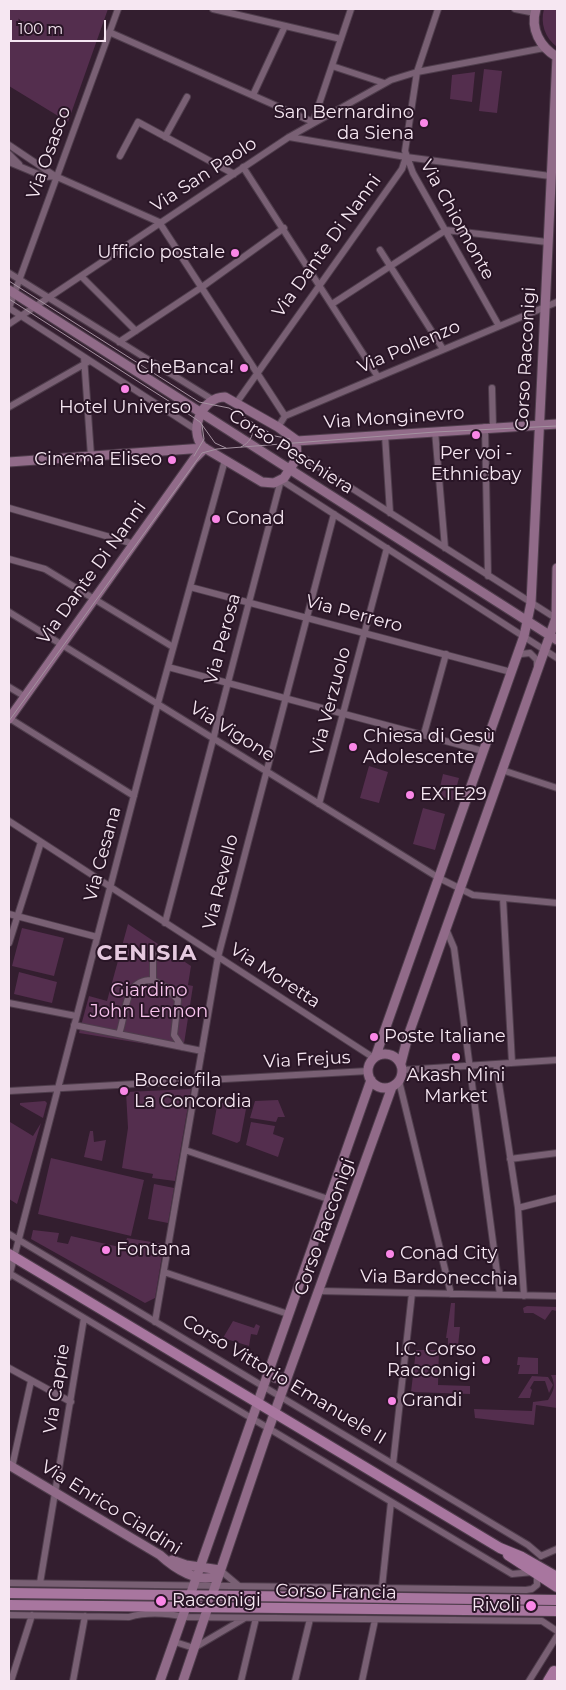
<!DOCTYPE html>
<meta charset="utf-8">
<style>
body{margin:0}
#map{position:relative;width:566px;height:1690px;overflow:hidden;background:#331e2f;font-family:Montserrat,sans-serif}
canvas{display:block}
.frame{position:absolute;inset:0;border:10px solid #f6e7f2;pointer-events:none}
.scale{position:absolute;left:10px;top:20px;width:96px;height:22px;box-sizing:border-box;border:2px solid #f6e7f2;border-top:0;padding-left:6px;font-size:15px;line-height:18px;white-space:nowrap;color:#f6e7f2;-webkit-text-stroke:4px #291526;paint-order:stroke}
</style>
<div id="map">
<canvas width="566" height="1690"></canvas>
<div class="frame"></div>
<div class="scale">100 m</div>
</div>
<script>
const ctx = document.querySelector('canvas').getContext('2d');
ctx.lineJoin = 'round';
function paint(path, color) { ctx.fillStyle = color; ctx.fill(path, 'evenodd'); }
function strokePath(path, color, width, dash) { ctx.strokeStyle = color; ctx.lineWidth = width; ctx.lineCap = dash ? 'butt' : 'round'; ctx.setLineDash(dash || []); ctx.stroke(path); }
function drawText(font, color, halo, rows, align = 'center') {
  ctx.font = font + ' Montserrat,sans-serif'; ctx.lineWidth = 4; ctx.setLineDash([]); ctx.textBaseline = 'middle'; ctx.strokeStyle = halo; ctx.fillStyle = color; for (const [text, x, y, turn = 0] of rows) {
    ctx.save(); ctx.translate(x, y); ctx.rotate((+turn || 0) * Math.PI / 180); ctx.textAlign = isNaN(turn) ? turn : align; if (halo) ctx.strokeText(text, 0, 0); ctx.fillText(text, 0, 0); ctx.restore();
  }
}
paint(new Path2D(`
 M9 9H108L68 122 9 86Z
 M544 9H557V47C545 38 540 23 544 9Z
 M484 69 502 71 497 113 479 111Z
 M475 72 472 102 450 99 452 75Z
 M369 766 388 772 379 803 360 798Z
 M443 774 459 778 453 800 438 796Z
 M423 808 445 814 435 850 413 844Z
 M128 924 191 966 188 985 193 986 183 1050 79 1033 89 996 107 1001Z
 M22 928 64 938 54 976 12 966Z
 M19 972 57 982 52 1003 14 994Z
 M191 1089 175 1181 152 1178 153 1174 122 1168 128 1128 126 1092Z
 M278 1100 285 1117H278L276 1122 250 1118 255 1101Z
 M45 1101 47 1103 43 1118 20 1105V1103Z
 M241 1102 246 1109 240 1141 237 1143 212 1134 217 1106 220 1103Z
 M10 1122 33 1136 41 1123 17 1204 9 1199Z
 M251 1122 275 1126 273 1134 284 1138 278 1157 246 1145Z
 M90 1131H93L94 1142 106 1140 102 1161 84 1157Z
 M51 1158 144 1180 131 1236 38 1214Z
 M154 1184 174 1188 168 1223 148 1219Z
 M33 1230 59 1233 57 1242 68 1244 71 1236 124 1248 127 1238 164 1244 155 1298 145 1303 31 1239Z
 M451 1303H455L454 1327H460L458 1346H448V1338H446Z
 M527 1306 557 1307V1311L552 1310 545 1320 533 1313H524L523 1308Z
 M233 1321 254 1328 256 1324 260 1326 257 1335 251 1334 249 1346 223 1338Z
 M416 1350H439L438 1385 470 1386V1394L411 1392Z
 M518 1357 538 1358V1374H518L520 1365H517Z
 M551 1375H557V1408L536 1405 534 1425 475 1418 474 1409 532 1411 533 1402 548 1400C554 1390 556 1386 551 1375Z
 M532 1376 548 1377 553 1385 549 1393 545 1381H534L530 1388 532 1390 530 1398H518Z`), '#542e4e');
const street = new Path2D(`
 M213 9 341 39
 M438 9 417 72 405 151 413 173 499 326
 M515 9 535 13
 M109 32 313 122 351 9
 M332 66 384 83
 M253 95 285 26
 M165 137 187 97
 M289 137 406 157 550 176
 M9 145 55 176 159 222 285 416
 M9 154 19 164
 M120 156 138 122 234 174
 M9 162 45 177 55 176
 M243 167 378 377
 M380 250 443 349
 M9 273 213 400
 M81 276 136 331
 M332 304 446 230 547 242
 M9 308 118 9
 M9 308 195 429
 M9 324 289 137 391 80 417 72 544 48
 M119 342 202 287 284 228
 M84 357 91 456
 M492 388 493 427
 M237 402 402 169 406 157
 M9 407 88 362
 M278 427 285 416 557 302
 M485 427 488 576
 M435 431 445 548
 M385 435 390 513
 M298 454 557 619
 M9 508 134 544
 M9 559 45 569 173 647
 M190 587 511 672
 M9 612 439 878 473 895 557 903
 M516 658 521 654 530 653 537 660V667
 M168 667 483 751
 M9 687 24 696
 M9 718 134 796
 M424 734 446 654
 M502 770 557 788
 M319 804 387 548
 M9 821 374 1058
 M503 898 512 1063
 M9 914 97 937
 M165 923 281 480 557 658
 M446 929 454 948 500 1295
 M9 943 41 842
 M153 980V953
 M9 1003 76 1016
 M74 1025 202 1051
 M119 1034C127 1012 123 979 153 980L167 988 178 1000 174 1035 182 1047
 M496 1064 518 1208 524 1296
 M403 1070 557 1060
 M399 1081 451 1294
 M9 1091 368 1071
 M185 1150 331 1200
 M510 1159 557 1153
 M518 1208 557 1198
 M9 1234 528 1545 541 1556
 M164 1272 288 1314
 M9 1273 512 1574 533 1572
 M9 1277 158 703 225 460
 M319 1291 557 1296
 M155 1322 218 957 334 514
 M9 1368 71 1402
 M393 1464 412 1293
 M12 1467 31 1381
 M541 1556 557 1549
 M220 1570 239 1586
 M9 1583 526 1590 532 1589 537 1585V1574
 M40 1583 84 1318
 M382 1587 391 1502
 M9 1615 129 1617C147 1612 166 1613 184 1617L542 1621 557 1631
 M175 1642 194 1648 245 1618
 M11 1681 32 1615
 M73 1681 85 1616
 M241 1681 256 1618
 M295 1681 310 1619
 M362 1681 375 1620
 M529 1681 557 1636`);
const secondary = new Path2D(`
 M536 9C530 29 540 47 557 57
 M9 290 557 640
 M225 397 278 427 296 440 297 458 284 478 274 483 262 482 203 447C188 430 202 397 225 397Z
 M297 441 557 424
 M9 462 204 448
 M9 719 194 459 205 448
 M368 1071a17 17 0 1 1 34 0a17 17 0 1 1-34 0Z
 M376 1055 524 636 531 603 557 57
 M401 1063 408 1036 556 618 557 568
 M269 1369 275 1378H287
 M9 1465 160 1555C174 1568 199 1585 218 1575
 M172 1560 186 1565 220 1570
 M160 1681 371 1080
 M183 1681 265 1439 392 1087`);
const primary = new Path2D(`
 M9 1254 500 1548 522 1557 557 1577
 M508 1555 557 1587
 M9 1593 557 1600
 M9 1605 557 1611
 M548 1681 554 1671
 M557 1681V1680`);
strokePath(street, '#4f3d4c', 8);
strokePath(secondary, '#4f3d4c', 11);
strokePath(primary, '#4f3d4c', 12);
strokePath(street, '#796074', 6);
strokePath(secondary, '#916b89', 9);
strokePath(primary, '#a8769f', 10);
strokePath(new Path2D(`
 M9 281 199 402 229 408 275 436 290 439
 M9 299 178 407 200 422 215 443 226 448
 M241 447C253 441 257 429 247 419
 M194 456 204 439 202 425
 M9 721 202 453 217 449 435 432 557 426`), '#a492a0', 1);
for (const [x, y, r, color] of [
 [424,123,5,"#fa87e7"],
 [235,253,5,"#fa87e7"],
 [244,368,5,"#fa87e7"],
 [125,389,5,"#fa87e7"],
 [476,435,5,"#fa87e7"],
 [172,460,5,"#fa87e7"],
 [216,519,5,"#fa87e7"],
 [353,747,5,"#fa87e7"],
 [410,795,5,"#fa87e7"],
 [374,1037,5,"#fa87e7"],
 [456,1057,5,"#fa87e7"],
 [124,1091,5,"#fa87e7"],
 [106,1250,5,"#fa87e7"],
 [390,1254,5,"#fa87e7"],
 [486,1360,5,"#fa87e7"],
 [392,1401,5,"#fa87e7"],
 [161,1601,6,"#fa87e7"],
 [531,1606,6,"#fa87e7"]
]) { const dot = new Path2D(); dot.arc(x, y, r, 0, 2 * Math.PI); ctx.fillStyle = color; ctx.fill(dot); strokePath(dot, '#291526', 2); }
drawText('18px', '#f6e7f2', '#291526', [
 ["San Bernardino",414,113,"right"],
 ["da Siena",414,134,"right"],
 ["Ufficio postale",225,253,"right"],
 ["CheBanca!",234,368,"right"],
 ["Hotel Universo",125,408,"center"],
 ["Per voi -",476,454,"center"],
 ["Ethnicbay",476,475,"center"],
 ["Cinema Eliseo",162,460,"right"],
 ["Conad",226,519],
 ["Chiesa di Gesù",363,737],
 ["Adolescente",363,758],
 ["EXTE29",420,795],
 ["Poste Italiane",384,1037],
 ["Akash Mini",456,1076,"center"],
 ["Market",456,1097,"center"],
 ["Bocciofila",134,1081],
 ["La Concordia",134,1102],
 ["Fontana",116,1250],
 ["Conad City",400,1254],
 ["I.C. Corso",476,1350,"right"],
 ["Racconigi",476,1371,"right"],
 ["Grandi",402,1401],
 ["Racconigi",172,1601],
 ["Rivoli",520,1606,"right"]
], 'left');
drawText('18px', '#f6e7f2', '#291526', [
 ["Via Osasco",49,153,-70],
 ["Via San Paolo",204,175,-33],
 ["Via Chiomonte",457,220,61],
 ["Via Dante Di Nanni",327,246,-54],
 ["Via Pollenzo",409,347,-23],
 ["Corso Racconigi",526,359,-87],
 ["Via Monginevro",394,418,-4],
 ["Corso Peschiera",291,452,32],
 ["Via Dante Di Nanni",92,573,-54],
 ["Via Perrero",354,614,15],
 ["Via Perosa",223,639,-75],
 ["Via Verzuolo",331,701,-75],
 ["Via Vigone",232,732,32],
 ["Via Cesana",103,854,-75],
 ["Via Revello",221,882,-76],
 ["Via Moretta",275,976,33],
 ["Via Frejus",307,1060,-3],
 ["Corso Racconigi",325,1227,-70],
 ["Via Bardonecchia",439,1278,1],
 ["Corso Vittorio Emanuele II",284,1380,31],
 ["Via Caprie",57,1389,-81],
 ["Via Enrico Cialdini",111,1508,32],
 ["Corso Francia",336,1592,1]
]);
drawText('18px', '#f9c4ee', '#291526', [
 ["Giardino",149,991],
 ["John Lennon",149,1012]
]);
ctx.letterSpacing = '1px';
drawText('bold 22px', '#e5c9df', '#291526', [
 ["CENISIA",147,954]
]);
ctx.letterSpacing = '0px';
</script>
